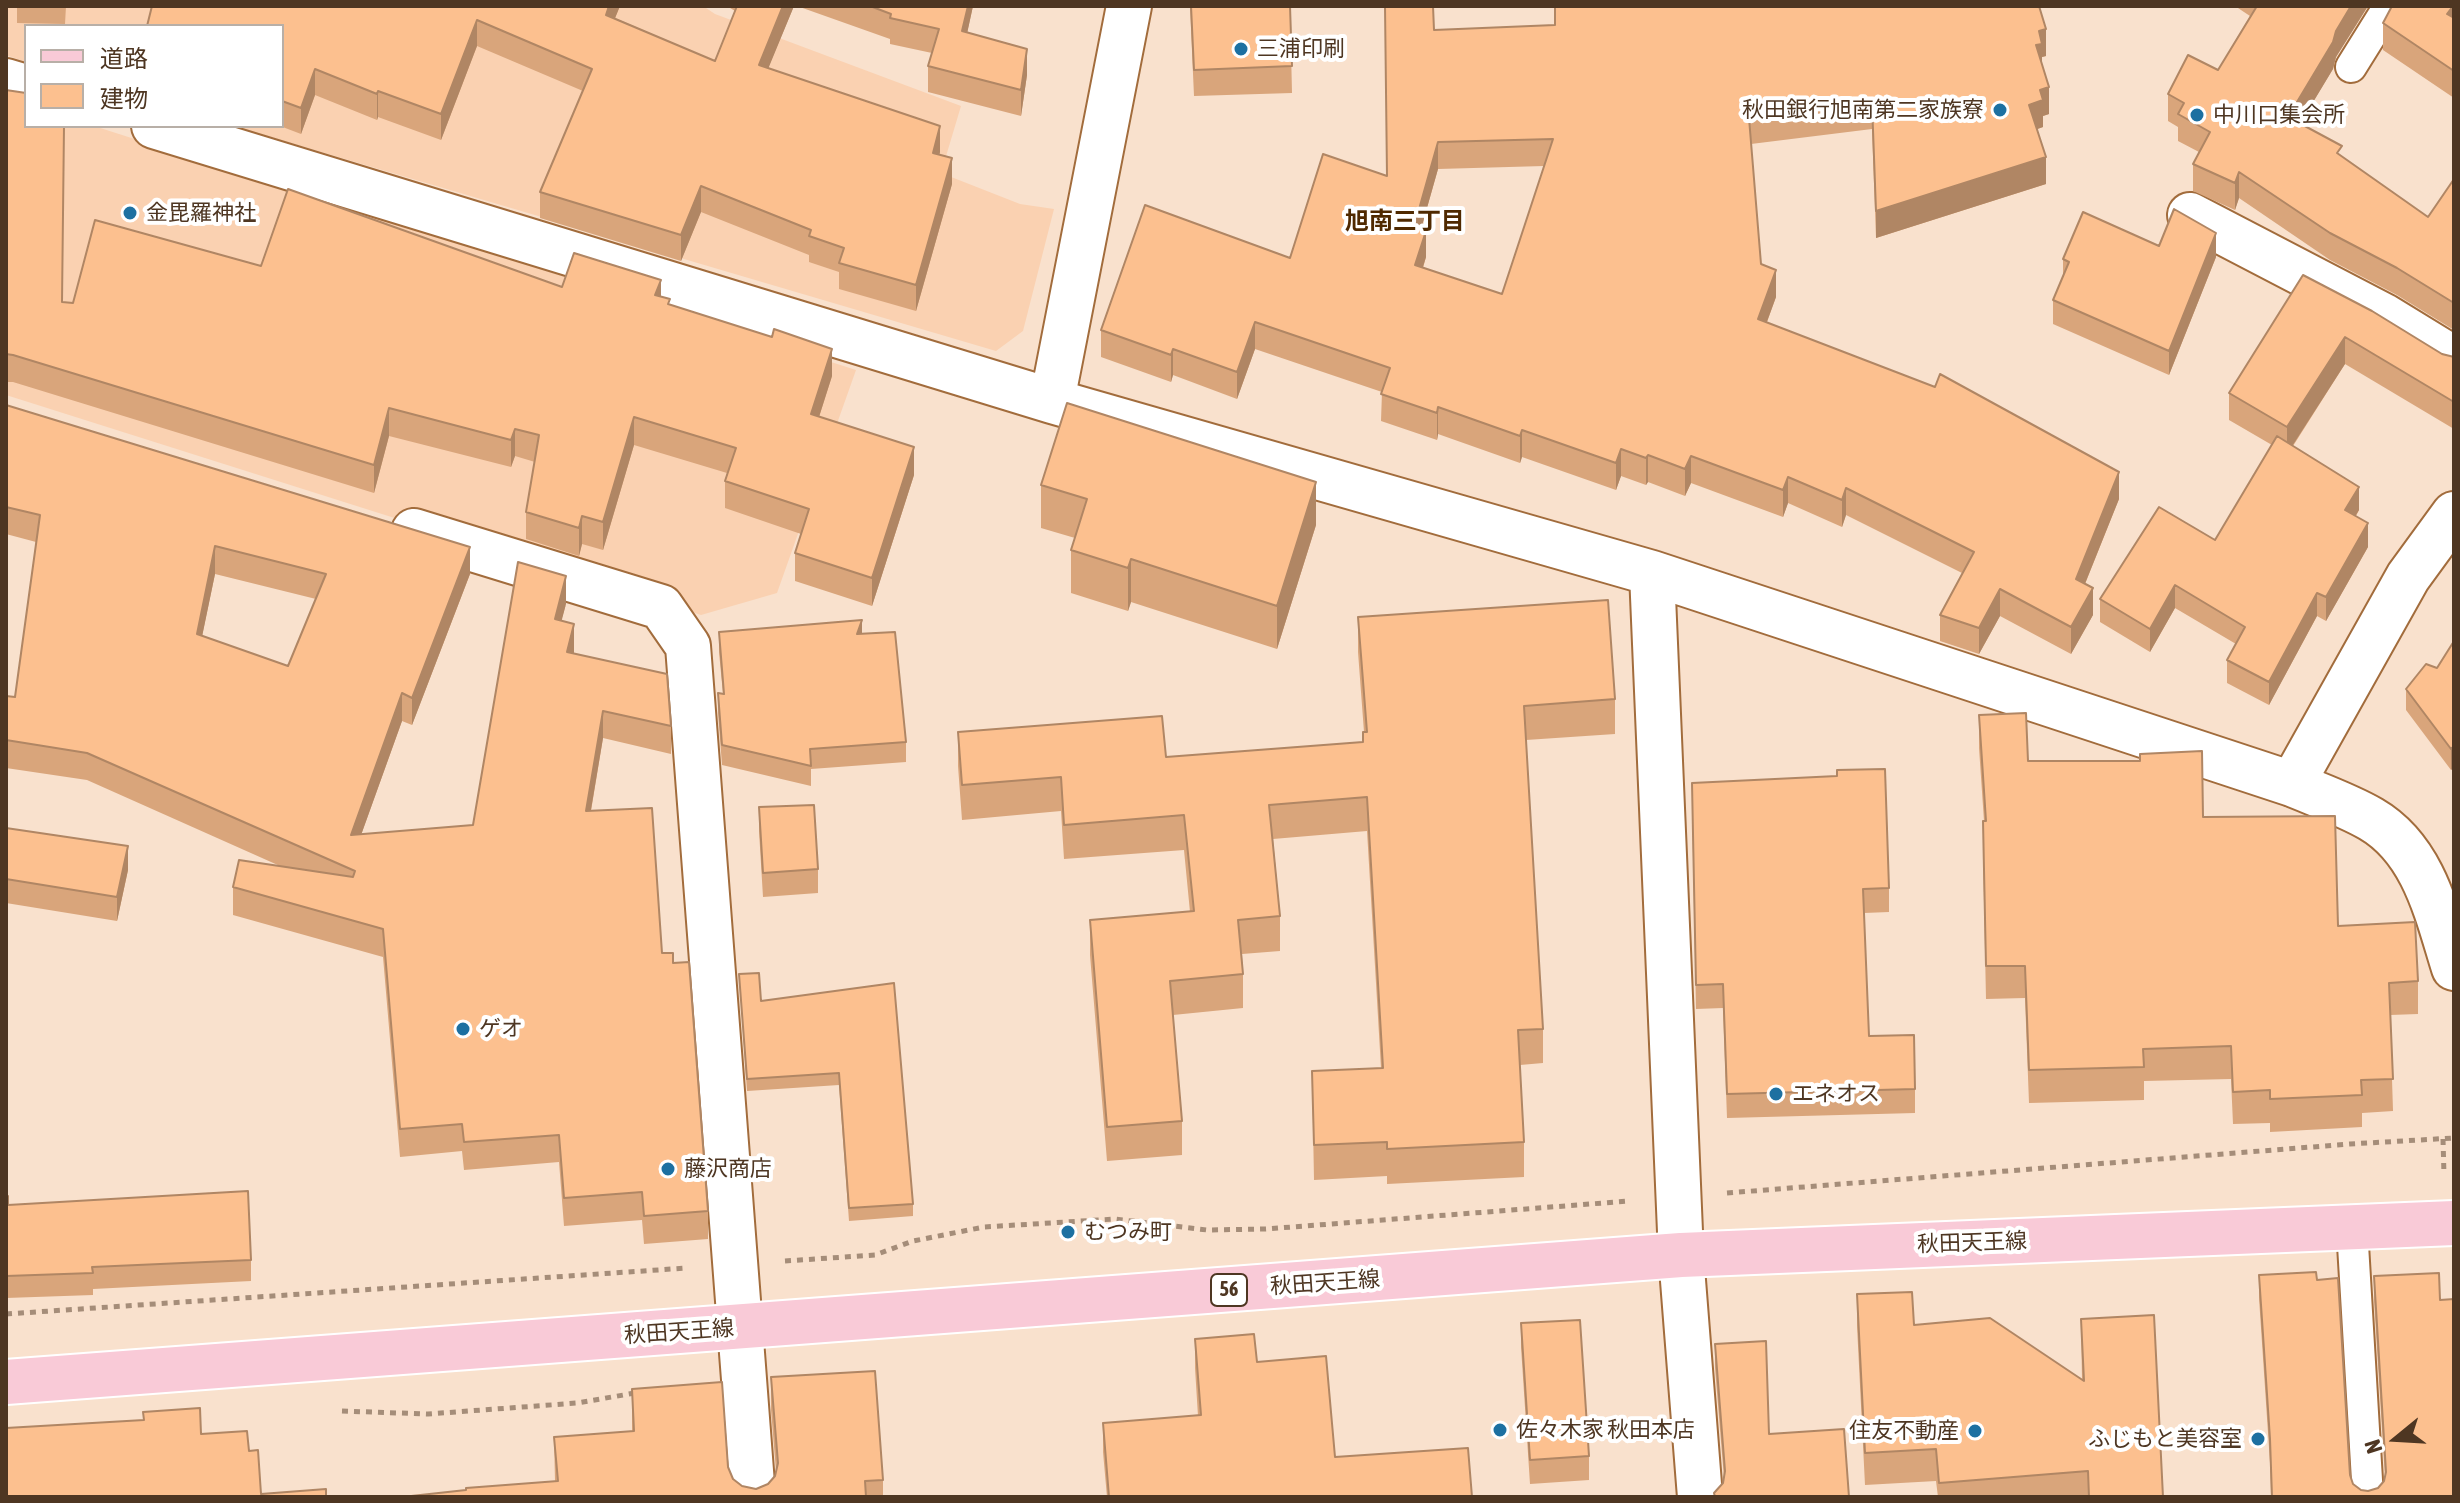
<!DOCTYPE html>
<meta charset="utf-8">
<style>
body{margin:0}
#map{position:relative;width:2460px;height:1503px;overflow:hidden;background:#f9e1cd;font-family:"Asap Condensed","Noto Sans JP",sans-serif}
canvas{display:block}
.frame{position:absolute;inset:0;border:8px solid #4e3622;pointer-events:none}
.legend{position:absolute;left:24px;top:24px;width:260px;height:104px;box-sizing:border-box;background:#fff;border:2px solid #b8afa7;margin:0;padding:10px 14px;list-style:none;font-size:24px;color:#4e3622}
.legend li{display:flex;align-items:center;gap:16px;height:40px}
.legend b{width:40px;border:2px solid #b8afa7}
.north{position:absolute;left:2356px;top:1399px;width:80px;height:80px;-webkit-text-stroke:6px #fff;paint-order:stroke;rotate:252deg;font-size:22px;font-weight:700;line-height:32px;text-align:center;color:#4e3622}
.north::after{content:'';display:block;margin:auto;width:28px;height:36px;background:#4e3622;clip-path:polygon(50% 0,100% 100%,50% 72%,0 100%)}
</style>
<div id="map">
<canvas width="2460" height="1503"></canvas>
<div class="frame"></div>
<ul class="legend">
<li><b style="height:10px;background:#f9cad7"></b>道路</li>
<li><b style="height:22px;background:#fcc08f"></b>建物</li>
</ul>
<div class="north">N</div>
</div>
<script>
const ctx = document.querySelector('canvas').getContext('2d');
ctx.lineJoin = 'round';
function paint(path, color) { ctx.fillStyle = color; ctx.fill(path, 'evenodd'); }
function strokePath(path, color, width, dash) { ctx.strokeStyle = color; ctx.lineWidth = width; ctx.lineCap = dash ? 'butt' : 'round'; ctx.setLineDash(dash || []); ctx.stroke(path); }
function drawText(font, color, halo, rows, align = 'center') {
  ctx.font = font + ' "Asap Condensed","Noto Sans JP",sans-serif'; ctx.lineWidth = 8; ctx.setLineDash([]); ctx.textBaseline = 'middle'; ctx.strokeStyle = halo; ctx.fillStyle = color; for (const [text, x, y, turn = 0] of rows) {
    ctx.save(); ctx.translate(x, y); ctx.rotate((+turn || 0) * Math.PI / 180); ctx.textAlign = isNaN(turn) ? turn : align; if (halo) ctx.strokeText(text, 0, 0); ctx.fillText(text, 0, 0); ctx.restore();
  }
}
paint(new Path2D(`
 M6 6H703L715 14 961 106 941 173 1020 204 1054 209 1023 331 996 351 233 126H282V26H26V62L6 55Z
 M6 98 26 126H94L856 370 777 593 701 615 6 395Z`), '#fad1b1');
const service = new Path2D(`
 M2351 67 2389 6
 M2352 1228 2368 1497`);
const minor = new Path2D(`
 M6 81 26 87
 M154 126 1052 401 1652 573 2292 784C2318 795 2347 805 2371 819 2424 850 2437 914 2454 968
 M2190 215 2384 316 2454 359
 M1052 401 1129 6
 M414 531 661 607 688 646 753 1497
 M1652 573 1681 1255 1700 1497
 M2292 784 2408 577 2454 514`);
const primary = new Path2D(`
 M6 1382 1681 1255 2454 1223`);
strokePath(service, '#a26c3c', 34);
strokePath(minor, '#a26c3c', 48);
strokePath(primary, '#fff', 48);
strokePath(new Path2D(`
 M2443 1139 2444 1175
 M1727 1193 2350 1144 2454 1138
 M785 1261 875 1255 913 1241 984 1227 1115 1219 1207 1230 1266 1229 1629 1201
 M6 1314 687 1268
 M342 1411 428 1414 577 1403 635 1393`), '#a58d79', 5, [6, 6]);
strokePath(service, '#fff', 30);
strokePath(minor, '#fff', 44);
strokePath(primary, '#f9cad7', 44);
paint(new Path2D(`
 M17 6H66L65 24 17 23Z
 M152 6H620L615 18 715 61 735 11 727 6H794L768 68 940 152 939 155 952 184 916 311 839 289V272L809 262V255L701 212 681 261 540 218V192L583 91 477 46 441 140 378 117 377 120 315 95 301 134 280 126H282V26Z
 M797 6H973L967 33 1027 75 1021 116 928 92V66L932 53 890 44V39Z
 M1190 6H1290L1292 93 1194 96Z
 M1554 6H2046L2040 8 2046 56 2042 57V66L2049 114 2043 116V127L2037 129 2046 184 1876 238 1872 129 1751 144 1761 264 1776 297 1767 322 2119 499 2085 584 2093 615 2071 654 2000 616 1979 654 1940 641V615L1962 573 1846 515 1842 527 1788 503 1783 517 1691 483 1685 496 1648 482 1646 485 1621 476 1616 490 1522 457 1520 463 1438 434 1437 440 1381 421 1382 392 1255 349 1237 399 1173 375 1171 382 1101 357V330L1290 258 1386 175 1434 30 1554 25ZM1544 166 1502 294 1423 268 1426 257 1421 229 1438 169Z
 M2235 6H2368L2336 57 2333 69 2300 123 2342 156 2428 217 2454 179V330L2397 295 2330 260 2239 198 2235 210 2193 191V164L2199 152 2178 141V127L2168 121V94L2218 70 2250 16Z
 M2454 6V98L2383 50V23Z
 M6 90 62 302 73 303 261 266 562 287 661 296 670 305 832 376 819 417 914 475 872 606 795 581V553L801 534 725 508V481L727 473 634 445 603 550 582 544 579 556 526 539V512L535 462 515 456 511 467 389 436 374 493 13 382H6Z
 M2159 246 2216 257 2169 375 2053 324V300L2063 278V259Z
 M2303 275 2442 354 2454 357V429L2345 364 2293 446 2359 510 2356 516 2368 547 2326 621 2317 616 2269 705 2227 683V660L2236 644 2175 608 2150 652 2100 622V599L2215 540 2272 445 2229 420V393Z
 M6 405 470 574 412 725 402 721 361 835 473 825 566 604 561 621 574 652V654L671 726V754L603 738 591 811 662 953 673 963 708 1211V1239L644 1244 642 1220 564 1226 559 1162 464 1170 462 1151 400 1157 383 957 233 915V887L280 866 87 780 6 768V696L15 697 36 542 6 534ZM215 574 316 599 288 666 202 636Z
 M1041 485 1316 525 1277 649 1131 602 1128 611 1071 593V550L1075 538 1041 528Z
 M1358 617 1615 699V734L1526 740 1543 1029V1063L1520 1065 1524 1142V1177L1387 1184V1176L1314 1180 1312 1071 1381 1068 1367 831 1273 839 1280 916V951L1242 954 1243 974V1008L1173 1015 1182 1121V1155L1107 1161 1090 955V920L1190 912 1184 850 1064 859 1061 811 962 820 958 766V732L1166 757 1363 742 1364 732 1358 652Z
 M719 632 862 634 906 742V762L811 769V786L722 765 718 713V693L723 694 719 652Z
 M2454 641V767L2451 770 2406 710V689L2437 668Z
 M1979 715 2028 761 2203 817 2338 926 2418 981V1014L2390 1015 2393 1111 2362 1113V1127L2270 1132V1123L2233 1124 2231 1079 2144 1081V1100L2029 1103 2025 998 1986 999 1983 854 1984 821 1979 748Z
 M759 807 818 869V893L763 897 759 831Z
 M1692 807 1889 888V912L1864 913 1869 1036 1915 1089V1113L1727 1118 1723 1008 1696 1009Z
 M6 828 128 870 117 921 6 903Z
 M739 974 761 1001 894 983 913 1204V1216L849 1221 839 1085 747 1091Z
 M6 1196 8 1205 251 1260V1281L93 1289V1295L6 1298Z
 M2259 1275 2317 1280 2350 1475 2353 1484 2361 1490 2368 1491 2378 1488 2384 1481 2385 1478 2374 1300V1276L2440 1300 2454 1497H2271L2270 1463 2259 1298Z
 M1857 1294 1914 1325 2082 1380 2081 1319 2163 1497H1938L1936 1481 1865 1485 1857 1326Z
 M1521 1323 1589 1456V1480L1530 1484 1521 1347Z
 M1195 1339 1257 1362 1335 1457 1472 1497H1107L1103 1452V1423L1198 1416 1195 1368Z
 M1715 1344 1769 1434 1723 1483 1724 1478 1715 1368Z
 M771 1377 883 1480V1497H402L555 1481 554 1437 632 1431V1389L728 1467 733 1479 742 1486 756 1489 768 1484 775 1476 776 1471 771 1410Z`), '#d9a57b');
paint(new Path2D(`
 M609 6H620L606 40V15Z
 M783 6H794L759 91V65Z
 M968 6H973L962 57V31Z
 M2351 6H2368L2336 57 2333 69 2288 144V117L2336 31Z
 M2453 6H2454V31L2447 14Z
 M477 20V46L441 140V114Z
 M2046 29V56L2042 57V70L2036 45 2039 31Z
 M1027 49V75L1021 116V90Z
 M315 69V95L301 134V108Z
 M2049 87V114L2043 116V127L2029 132V105L2040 90Z
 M378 91V117L377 120V94Z
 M940 126V152L933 178V153Z
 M1438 142V169L1414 254V227Z
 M2046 157V184L1876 238V211Z
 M952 158V184L916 311V285Z
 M2239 172V198L2235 210V183Z
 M701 186V212L681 261V235Z
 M1426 231V257L1415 292V265Z
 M2216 233V257L2169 375V351Z
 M1776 270V297L1758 346V319Z
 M661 280V308L655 295Z
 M1255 322V349L1237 399V372Z
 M2345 337V364L2287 454V427Z
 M832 349V376L811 442V414Z
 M1173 349V375L1171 382V355Z
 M1438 407V434L1437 440V413Z
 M389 408V436L374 493V465Z
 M634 417V445L603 550V522Z
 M515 429V456L511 467V440Z
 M1522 430V457L1520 463V436Z
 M914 447V475L872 606V578Z
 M1621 449V476L1616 490V463Z
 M1648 455V482L1646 485V458Z
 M1691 456V483L1685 496V469Z
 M2119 472V499L2076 606V579Z
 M1788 477V503L1783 517V490Z
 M1316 482V525L1277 649V606Z
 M2359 487V510L2345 533V510Z
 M1846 488V515L1842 527V500Z
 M582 516V544L579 556V528Z
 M2368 523V547L2326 621V597Z
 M215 546V574L197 661V634Z
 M470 547V574L412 725V698Z
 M1131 559V602L1128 611V568Z
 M566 576V604L555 646V619Z
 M2175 585V608L2150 652V629Z
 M2093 588V615L2071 654V627Z
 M2000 589V616L1979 654V628Z
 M2317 593V616L2269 705V682Z
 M862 620V640L857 634Z
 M574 624V652L567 680V652Z
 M402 693V721L351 863V835Z
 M603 711V738L586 839V811Z
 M2454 746V767L2451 770V749Z
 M128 846V870L117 921V897Z`), '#b08664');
const building = new Path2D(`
 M152 6H609L606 15 715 61 737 6H783L759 65 940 126 933 153 952 158 916 285 839 263 844 248 809 236 811 230 701 186 681 235 540 192 592 69 477 20 441 114 378 91 377 94 315 69 301 108 282 101V26H147Z
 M870 6H968L962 31 1027 49 1021 90 928 66 939 29 890 18 891 14Z
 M1191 6H1290L1292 66 1194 70Z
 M1385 6H1433L1434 30 1555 25V6H2039L2046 29 2039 31 2042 44 2036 45 2049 87 2040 90 2043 100 2029 105 2046 157 1876 211 1872 103 1749 118 1761 264 1776 270 1758 319 1935 387 1940 374 2119 472 2076 579 2093 588 2071 627 2000 589 1979 628 1940 615 1974 552 1846 488 1842 500 1788 477 1783 490 1691 456 1685 469 1648 455 1646 458 1621 449 1616 463 1522 430 1520 436 1438 407 1437 413 1381 394 1390 368 1255 322 1237 372 1173 349 1171 355 1101 330 1145 205 1290 258 1323 154 1387 176ZM1553 139 1502 294 1415 265 1426 231 1414 227 1438 142Z
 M2257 6H2351L2336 31 2333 42 2288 117 2342 146 2337 153 2428 217 2454 179V303L2397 268 2330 233 2239 172 2235 183 2193 164 2210 132 2178 114 2184 103 2168 94 2188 55 2218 70Z
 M2392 6H2453L2447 14 2454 18V71L2383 23Z
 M6 90 26 93V126H64L62 302 73 303 95 220 261 266 288 189 562 287 574 253 661 280 655 295 670 299 668 304 772 337 774 329 832 349 811 414 914 447 872 578 795 553 809 509 725 481 736 448 634 417 603 522 582 516 579 528 526 512 539 435 515 429 511 440 389 408 374 465 13 355 6 354Z
 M2174 209 2216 233 2169 351 2053 300 2069 262 2063 259 2083 212 2159 246Z
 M2303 275 2372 311 2442 354 2454 357V402L2345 337 2287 427 2229 393Z
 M1067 403 1316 482 1277 606 1131 559 1128 568 1071 550 1087 499 1041 485Z
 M6 405 470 547 412 698 402 693 351 835 473 825 518 562 566 576 555 619 574 624 567 652 667 674 671 726 603 711 586 811 652 808 662 953H673V963L689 962 708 1211 644 1216 642 1192 564 1198 559 1135 464 1142 462 1124 400 1129 383 929 233 887 239 860 353 877 355 871 87 753 6 740V696L15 697 40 515 6 507ZM215 546 326 574 288 666 197 634Z
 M2277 436 2359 487 2345 510 2368 523 2326 597 2317 593 2269 682 2227 660 2245 627 2175 585 2150 629 2100 599 2159 507 2215 540Z
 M1608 600 1615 699 1524 706 1543 1029 1518 1030 1524 1142 1387 1149V1142L1314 1145 1312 1071 1383 1068 1367 797 1269 805 1280 916 1238 920 1243 974 1170 981 1182 1121 1107 1127 1090 920 1194 911 1184 815 1064 825 1061 777 962 785 958 732 1162 716 1166 757 1363 742V732H1367L1358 617Z
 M862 620 857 634 895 632 906 742 810 749 811 766 722 745 718 693 724 694 719 632Z
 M2454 641V746L2451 749 2406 689 2426 664 2437 668Z
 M2026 713 2028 761H2140V754L2202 751 2203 817 2335 816 2338 926 2415 922 2418 981 2389 983 2393 1079 2361 1080 2362 1095 2270 1099V1090L2233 1092 2231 1046 2143 1049 2144 1067 2029 1070 2025 966H1986L1983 821H1986L1979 715Z
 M1885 769 1889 888 1863 889 1869 1036 1914 1035 1915 1089 1727 1094 1723 984 1696 985 1692 783 1837 776V770Z
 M814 805 818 869 763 873 759 807Z
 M6 828 128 846 117 897 6 879Z
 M759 973 761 1001 894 983 913 1204 849 1208 839 1073 747 1079 739 974Z
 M248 1191 251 1260 92 1267 93 1273 6 1276V1196H8V1205Z
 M2316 1272 2317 1280 2338 1278 2350 1475 2353 1484 2361 1490 2368 1491 2378 1488 2384 1481 2386 1472 2374 1276 2439 1273 2440 1300 2454 1299V1497H2272L2270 1439 2259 1275Z
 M1912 1292 1914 1325 1990 1318 2084 1381 2081 1319 2154 1315 2163 1497H2089L2088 1471 1939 1483 1936 1449 1865 1453 1857 1294Z
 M1580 1320 1589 1456 1530 1460 1521 1323Z
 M1254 1334 1257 1362 1326 1356 1335 1457 1468 1448 1472 1497H1109L1103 1423 1201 1415 1195 1339Z
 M1766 1341 1769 1434 1844 1429 1849 1497H1715L1714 1493 1723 1483 1725 1471 1715 1344Z
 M875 1371 883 1480 865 1481 866 1497H402L466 1490V1488L558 1481 554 1437 634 1431 632 1389 722 1382 728 1467 733 1479 742 1486 756 1489 768 1484 775 1476 778 1463 771 1377Z
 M200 1408 201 1434 247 1431 249 1451 258 1450 261 1494 326 1489V1497H6V1428L144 1420 143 1412Z`);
paint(building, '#fcc08f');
strokePath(building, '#b08664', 2);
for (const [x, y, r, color] of [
 [1241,49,8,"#1d70a1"],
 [2000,110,8,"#1d70a1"],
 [2197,115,8,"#1d70a1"],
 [130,213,8,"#1d70a1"],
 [463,1029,8,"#1d70a1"],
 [1776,1094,8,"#1d70a1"],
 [668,1169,8,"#1d70a1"],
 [1068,1232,8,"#1d70a1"],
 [1500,1430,8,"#1d70a1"],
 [1975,1431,8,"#1d70a1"],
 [2258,1439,8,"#1d70a1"]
]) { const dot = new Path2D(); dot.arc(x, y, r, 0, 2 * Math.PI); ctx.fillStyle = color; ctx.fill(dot); strokePath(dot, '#fff', 3); }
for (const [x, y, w] of [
 [1229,1290,36]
]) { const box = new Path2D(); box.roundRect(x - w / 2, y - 16, w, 32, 6); ctx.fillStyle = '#fff'; ctx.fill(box); strokePath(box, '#4e3622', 2); }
drawText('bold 20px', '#4e3622', null, [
 ["56",1229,1290]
]);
drawText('22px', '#4e3622', '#fff', [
 ["三浦印刷",1257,49],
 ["秋田銀行旭南第二家族寮",1984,110,"right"],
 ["中川口集会所",2213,115],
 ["金毘羅神社",146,213],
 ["ゲオ",479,1029],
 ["エネオス",1792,1094],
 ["藤沢商店",684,1169],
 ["むつみ町",1084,1232],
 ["佐々木家 秋田本店",1516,1430],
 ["住友不動産",1959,1431,"right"],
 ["ふじもと美容室",2242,1439,"right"]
], 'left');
drawText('22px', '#4e3622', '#fff', [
 ["秋田天王線",1972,1243,-2],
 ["秋田天王線",1325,1283,-4],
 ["秋田天王線",679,1332,-4]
]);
drawText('bold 24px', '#4f2900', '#fff', [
 ["旭南三丁目",1405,221]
]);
</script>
